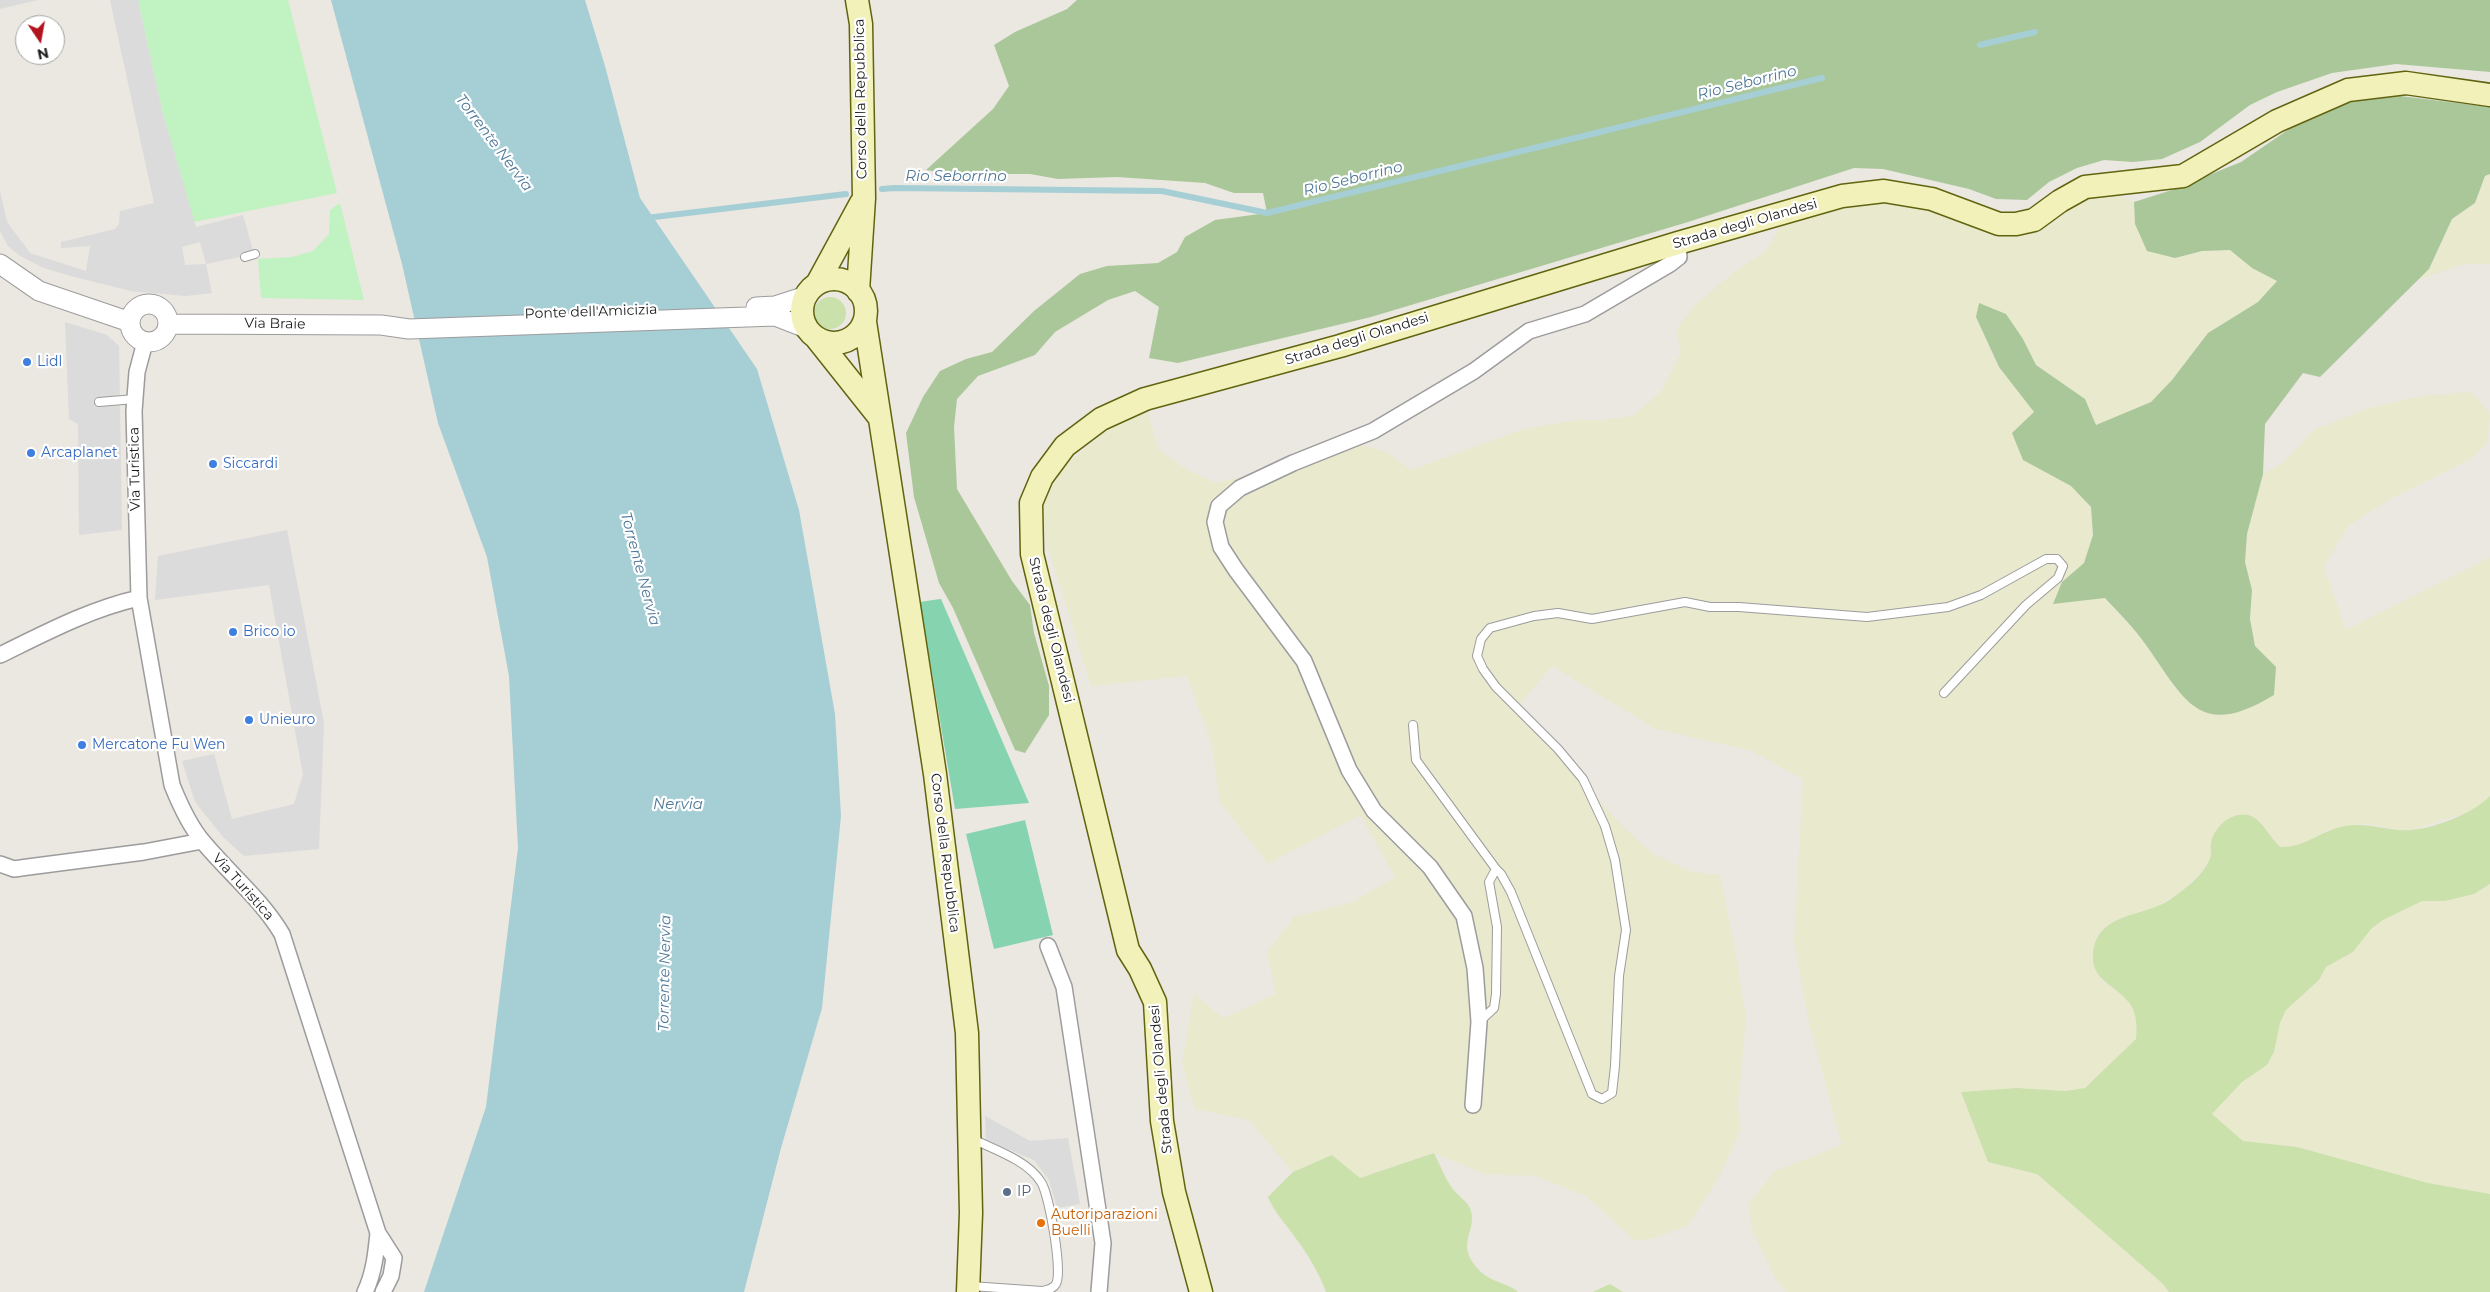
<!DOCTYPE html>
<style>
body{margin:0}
#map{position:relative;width:2490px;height:1292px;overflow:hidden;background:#ebe7e1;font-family:Montserrat,sans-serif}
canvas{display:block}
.north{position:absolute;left:15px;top:15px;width:50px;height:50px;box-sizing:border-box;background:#fff;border:1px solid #a4a4a4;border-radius:50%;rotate:168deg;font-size:14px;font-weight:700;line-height:20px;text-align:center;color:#1b1b1b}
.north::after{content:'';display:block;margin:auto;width:18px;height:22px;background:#b1141f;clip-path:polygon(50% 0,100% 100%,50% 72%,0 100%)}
</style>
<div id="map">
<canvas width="2490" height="1292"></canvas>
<div class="north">N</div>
</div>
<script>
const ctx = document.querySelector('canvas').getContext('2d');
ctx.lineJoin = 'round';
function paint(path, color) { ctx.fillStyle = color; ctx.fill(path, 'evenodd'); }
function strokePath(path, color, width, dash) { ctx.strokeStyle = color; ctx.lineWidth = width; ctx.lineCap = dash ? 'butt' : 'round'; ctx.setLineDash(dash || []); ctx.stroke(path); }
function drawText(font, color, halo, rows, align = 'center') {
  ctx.font = font + ' Montserrat,sans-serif'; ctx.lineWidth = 4.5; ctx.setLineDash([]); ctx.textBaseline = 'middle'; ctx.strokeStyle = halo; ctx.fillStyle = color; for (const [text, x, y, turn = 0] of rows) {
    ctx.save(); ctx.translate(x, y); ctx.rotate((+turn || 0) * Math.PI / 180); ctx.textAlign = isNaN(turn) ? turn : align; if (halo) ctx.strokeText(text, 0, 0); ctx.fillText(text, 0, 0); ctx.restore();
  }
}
paint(new Path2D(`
 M2490 174V264H2464L2417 280 2429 269 2452 219 2475 203 2485 176Z
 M1855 180 1887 186 2007 223 2059 195 2112 193 2134 202 2135 224 2175 258 2202 251 2230 250 2252 268 2277 281 2258 302 2208 333 2172 380 2151 402 2096 426 2085 399 2036 365 2023 339 1976 317 1999 367 2034 412 2023 459 2071 486 2091 507 2093 535 2084 563 2062 582 2054 604 2105 598 2145 642 2176 689 2255 646 2250 619 2252 590 2245 562 2247 534 2263 474 2285 461 2314 430 2369 408 2420 396 2471 392 2490 413 2487 444 2469 460 2392 498 2348 526 2324 567 2346 630 2490 557V796L2481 805 2469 812 2412 830H2398L2370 824 2355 825 2328 830 2295 848H2280L2270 838 2263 825 2211 842V857L2203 870 2182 891 2156 907 2116 920 2103 928 2096 940 2102 981 2126 998 2134 1010 2137 1024 2136 1039 2115 1060 2086 1088 2065 1091 2017 1088 1961 1092 1988 1162 2037 1174 2162 1283 2169 1292H1788L1777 1281 1753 1232 1748 1204 1775 1171 1842 1145 1809 1023 1794 943 1803 779 1749 750 1656 729 1552 666 1516 708 1624 828 1652 853 1692 872 1720 875 1735 949 1746 1017 1738 1106 1741 1130 1717 1180 1688 1225 1655 1238 1635 1241 1587 1197 1536 1176 1485 1174 1434 1153 1360 1178 1332 1155 1293 1172 1249 1120 1195 1109 1182 1063 1194 994 1223 1018 1276 994 1267 952 1294 917 1353 902 1395 877 1360 815 1268 864 1220 802 1212 745 1187 676 1091 686 1045 538 1041 497 1058 472 1104 432 1147 408 1158 449 1186 469 1215 483 1301 463 1354 443 1386 452 1411 470 1524 429 1577 420H1601L1633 416 1661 392 1681 352 1676 330 1694 306 1733 273 1766 251 1792 207Z
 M2490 884V1194L2428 1183 2297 1147 2243 1141 2212 1114 2242 1082 2267 1065 2274 1052 2280 1023 2286 1010 2319 980 2326 967 2353 952 2371 929 2383 920 2422 901H2445L2474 894Z`), '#e9e9ce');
paint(new Path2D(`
 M814 313a16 16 0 1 1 32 0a16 16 0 1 1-32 0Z
 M2490 796V884L2474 894 2445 901H2422L2383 920 2371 929 2353 952 2326 967 2319 980 2286 1010 2280 1023 2274 1052 2267 1065 2242 1082 2212 1114 2243 1141 2297 1147 2428 1183 2490 1194V1292H2169L2162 1283 2037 1174 1988 1162 1961 1092 2017 1088 2065 1091 2085 1088 2136 1039C2137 1030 2137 1019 2133 1009 2123 987 2090 983 2093 954 2097 911 2144 918 2171 899 2185 889 2204 875 2210 858 2212 854 2210 848 2211 843 2214 826 2235 808 2253 817 2263 822 2271 839 2280 847 2305 848 2318 832 2341 827 2362 822 2378 828 2398 830 2425 833 2472 815 2490 796Z
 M1434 1153C1440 1165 1445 1178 1452 1188 1456 1194 1467 1201 1470 1208 1479 1233 1452 1243 1481 1272 1492 1283 1507 1282 1518 1292H1326C1319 1273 1309 1256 1297 1240 1287 1225 1275 1214 1268 1197L1293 1172 1332 1155 1360 1178Z
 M1610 1284 1623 1292H1593Z`), '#cae1ab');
paint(new Path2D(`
 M1077 0H2490V72L2396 64 2332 73 2277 92 2250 105 2200 142 2162 159 2133 162 2104 160 2077 168 2049 182 2027 200 1996 199 1969 189 1883 169 1854 168 1688 222 1371 317 1178 363 1149 358 1159 307 1135 291 1108 300 1055 332 1035 355 978 376 957 399 954 427 957 489 1012 581 1030 605 1034 633 1049 686V715L1025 753 1015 750 953 608 939 583 914 497 906 433 923 397 940 371 966 359 992 352 1034 311 1080 274 1107 266 1158 263 1177 252 1185 237 1215 220 1267 213 1263 193H1234L1205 183 1117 177 1058 179 1030 174H999L970 177 926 170 993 109 1009 86 994 45 1015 32 1067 9Z
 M2400 96 2490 107V174L2485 176 2475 203 2452 219 2429 269 2320 377 2303 373 2265 424 2263 474 2247 534 2245 562 2252 590 2250 619 2255 646 2276 667 2274 695C2200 740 2186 702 2146 645 2134 628 2119 613 2105 598L2053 604 2062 582 2084 563 2093 535 2091 507 2071 486 2023 460 2012 433 2034 412 1999 367 1976 317 1979 303 2006 314 2023 339 2036 365 2085 399 2096 425 2151 402 2172 380 2208 333 2258 302 2277 281 2252 268 2230 250 2202 251 2175 258 2147 251 2135 224 2134 202 2172 190 2241 162 2298 123 2348 100Z`), '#aac79a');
paint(new Path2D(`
 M138 0H288L337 193 194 222 162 110Z
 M340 203 364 300 261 298 258 259 292 257 313 251 329 234 330 210Z`), '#c1f2c2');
paint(new Path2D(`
 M940 599H941L1029 803 955 809 920 602Z
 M1025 820 1053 935 994 949 966 834Z`), '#86d3b0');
paint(new Path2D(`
 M0 0H38L0 9Z
 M110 0H138L162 110 196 227 243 215 254 254 206 264 212 293 186 296 131 291 74 277 44 268 20 256 8 246 0 231V191L7 222 30 253 86 271 90 246 61 248V242L115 229 119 224 120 211 154 203ZM200 242 206 264 185 265 182 247Z
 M65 322 107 335 119 346 122 530 79 535 78 424 69 419Z
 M287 530 324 723 319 849 244 856 223 837 195 802 182 761 214 754 232 819 294 804 303 775 269 585 155 600 158 556Z
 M985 1116 1030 1141 1068 1138 1080 1204 1057 1208 1049 1180 1034 1160 986 1140Z`), '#dbdbdb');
paint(new Path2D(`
 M331 0H585L605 66 640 198 757 369 799 510 835 714 841 816 822 1008 781 1148 744 1292H424L486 1107 518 848 509 676 487 557 438 423 402 264Z`), '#a6ced5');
strokePath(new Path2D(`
 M1980 45 2035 32
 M882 189 895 188 1162 191 1267 213 1822 78
 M646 218 846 194`), '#a6ced5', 6);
const service = new Path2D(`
 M245 257 255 254
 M99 402 135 399
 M1413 725 1416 760 1496 869
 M1479 1022 1494 1008 1496 994 1497 927 1489 882 1496 869 1501 874 1511 892 1592 1094 1602 1099 1612 1093 1615 1066 1619 976 1626 930 1615 860 1605 826 1583 779 1558 749 1496 687 1483 669 1477 656 1481 639 1490 628 1534 616 1558 613 1592 619 1685 602 1710 607H1739L1867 617 1948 607 1981 595 2046 559H2057L2063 566 2058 578 2026 605 1944 693
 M971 1286 1042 1291C1047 1290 1053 1289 1056 1284 1063 1272 1049 1194 1041 1182 1027 1160 995 1150 973 1139`);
const minor = new Path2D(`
 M145 342 137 372 134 411 139 598 172 785C180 805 190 827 204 843 230 874 261 899 282 934L378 1233 394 1258 391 1276 383 1292
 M0 655C45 633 90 609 139 598
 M0 864 14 869 28 867 144 852 202 841
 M1048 946 1064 987 1103 1243 1099 1292
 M1473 1105 1479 1022 1475 968 1464 916 1430 867 1374 811 1349 770 1304 661 1236 570 1221 547 1215 522 1219 506 1240 488 1293 463 1373 431 1474 371 1529 331 1585 314 1670 264 1679 257 1678 243
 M365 1292C374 1273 376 1253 378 1233`);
const tertiary = new Path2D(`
 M0 264 39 291 130 322
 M130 323a19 19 0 1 1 38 0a19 19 0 1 1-38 0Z
 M756 307 775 306 806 296
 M169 324 381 325 409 329 775 316 806 328`);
const secondary = new Path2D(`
 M857 0 861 24 864 198 858 291
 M802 311a32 32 0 1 1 64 0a32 32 0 1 1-64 0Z
 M817 284 861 203
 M865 322 935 774 967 1033 971 1213 968 1292
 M817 339 879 417
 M1201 1292 1174 1192 1162 1121 1155 1002 1140 969 1128 950 1032 554 1031 503 1042 477 1065 446 1101 419 1145 399 1340 346 1678 243 1842 196 1884 191 1932 199 1999 224H2016L2034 220 2060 201 2085 187 2183 176 2277 121 2348 90 2406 83 2490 95`);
strokePath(service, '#9c9c9c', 10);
strokePath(minor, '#9c9c9c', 18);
strokePath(tertiary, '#9c9c9c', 21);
strokePath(secondary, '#61640f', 25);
strokePath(service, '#fff', 8);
strokePath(minor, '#fff', 15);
strokePath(tertiary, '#fff', 19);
strokePath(secondary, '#f2f1b9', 22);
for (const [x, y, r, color] of [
 [27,362,5,"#3f7fe0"],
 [31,453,5,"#3f7fe0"],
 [213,464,5,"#3f7fe0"],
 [233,632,5,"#3f7fe0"],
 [249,720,5,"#3f7fe0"],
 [82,745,5,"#3f7fe0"],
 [1007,1192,5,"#5c6f8a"],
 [1041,1223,5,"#e8710a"]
]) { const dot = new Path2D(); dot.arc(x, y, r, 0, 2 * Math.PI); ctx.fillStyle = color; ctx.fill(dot); strokePath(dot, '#fff', 2); }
drawText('14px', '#1b1b1b', '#fff', [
 ["Corso della Repubblica",861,99,-91],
 ["Strada degli Olandesi",1745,224,-16],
 ["Ponte dell'Amicizia",591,312,-2],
 ["Via Braie",275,324,1],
 ["Strada degli Olandesi",1357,339,-17],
 ["Via Turistica",135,469,-91],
 ["Strada degli Olandesi",1051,630,76],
 ["Corso della Repubblica",945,853,83],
 ["Via Turistica",243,887,48],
 ["Strada degli Olandesi",1161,1079,-95]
]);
drawText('14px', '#366cbe', '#fff', [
 ["Lidl",37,362],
 ["Arcaplanet",41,453],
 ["Siccardi",223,464],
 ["Brico io",243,632],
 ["Unieuro",259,720],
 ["Mercatone Fu Wen",92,745]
], 'left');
drawText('14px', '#4e5e75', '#fff', [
 ["IP",1017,1192]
], 'left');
drawText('14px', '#c56008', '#fff', [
 ["Autoriparazioni",1051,1215],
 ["Buelli",1051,1231]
], 'left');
drawText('italic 15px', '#4f7998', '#fff', [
 ["Rio Seborrino",1747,83,-14],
 ["Torrente Nervia",494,143,53],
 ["Rio Seborrino",956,177],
 ["Rio Seborrino",1353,179,-14],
 ["Torrente Nervia",640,569,75],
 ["Nervia",678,805],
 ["Torrente Nervia",665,973,-89]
]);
</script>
